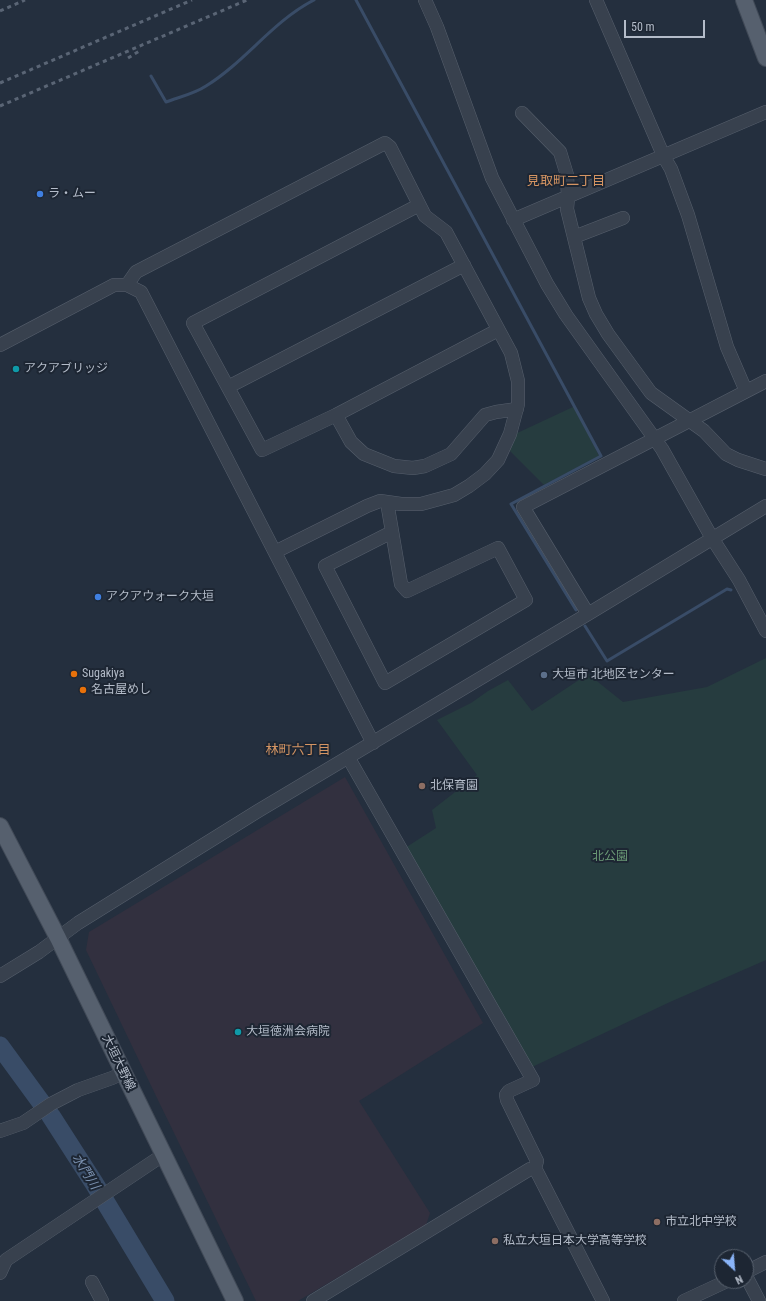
<!DOCTYPE html>
<meta charset="utf-8">
<style>
body{margin:0}
#map{position:relative;width:766px;height:1301px;overflow:hidden;background:#242f3e;font-family:"Roboto Condensed",sans-serif}
canvas{display:block}
.north{position:absolute;left:714px;top:1249px;width:40px;height:40px;box-sizing:border-box;background:#1d2633;border:1px solid #59626f;border-radius:50%;rotate:154deg;font-size:11px;font-weight:700;line-height:16px;text-align:center;color:#b4bcc9}
.north::after{content:'';display:block;margin:auto;width:14px;height:18px;background:#8ab4f8;clip-path:polygon(50% 0,100% 100%,50% 72%,0 100%)}
.scale{position:absolute;left:624px;top:20px;width:81px;height:18px;box-sizing:border-box;border:2px solid #b4bcc9;border-top:0;padding-left:5px;font-size:12px;line-height:14px;white-space:nowrap;color:#b4bcc9;-webkit-text-stroke:3px #1d2633;paint-order:stroke}
</style>
<div id="map">
<canvas width="766" height="1301"></canvas>
<div class="north">N</div>
<div class="scale">50 m</div>
</div>
<script>
const ctx = document.querySelector('canvas').getContext('2d');
ctx.lineJoin = 'round';
function paint(path, color) { ctx.fillStyle = color; ctx.fill(path, 'evenodd'); }
function strokePath(path, color, width, dash) { ctx.strokeStyle = color; ctx.lineWidth = width; ctx.lineCap = dash ? 'butt' : 'round'; ctx.setLineDash(dash || []); ctx.stroke(path); }
function drawText(font, color, halo, rows, align = 'center') {
  ctx.font = font + ' "Roboto Condensed","Noto Sans JP",sans-serif'; ctx.lineWidth = 4; ctx.setLineDash([]); ctx.textBaseline = 'middle'; ctx.strokeStyle = halo; ctx.fillStyle = color; for (const [text, x, y, turn = 0] of rows) {
    ctx.save(); ctx.translate(x, y); ctx.rotate((+turn || 0) * Math.PI / 180); ctx.textAlign = isNaN(turn) ? turn : align; if (halo) ctx.strokeText(text, 0, 0); ctx.fillText(text, 0, 0); ctx.restore();
  }
}
paint(new Path2D(`
 M345 777 483 1023 359 1101 430 1213 426 1225 298 1301H256L157 1098 86 950 89 932Z`), '#32303f');
paint(new Path2D(`
 M575 406 599 456 544 485 507 448 513 435Z
 M766 658V960L670 1002 530 1068 405 848 436 828 432 810 477 775 437 720 471 703 488 691 508 680 532 711 588 674 623 702 707 687Z`), '#263c3f');
strokePath(new Path2D(`
 M356 0 601 456 511 504 576 610
 M151 76 166 102C179 97 194 94 206 86 245 62 273 21 314 0
 M585 626 607 661 727 589 731 590`), '#394c67', 3);
strokePath(new Path2D(`
 M0 1046 51 1116 94 1183 165 1301`), '#394c67', 19);
const minor = new Path2D(`
 M425 0 437 27 492 178 547 284 566 315 662 449 712 538 739 580 766 631
 M596 0 664 157 671 169 688 215 727 347 746 391
 M522 113 560 152 567 175 568 197 567 209 589 298 596 314 608 334 651 393 704 431 726 454 738 460 766 469
 M419 205 193 323 262 450 336 415 498 330
 M513 220 766 112
 M574 237 623 218
 M127 285 136 272 385 143 390 147 425 216 446 232 511 353 518 381V404L510 434 498 460 485 474 469 486 454 495 421 504H401L380 501 367 506 275 552
 M0 345 114 285H127L141 292 373 743
 M228 387 464 265
 M336 415 351 442 364 454 394 466 413 468 425 466 451 454 485 415 496 412 517 409
 M387 502 401 584 407 591 498 548 526 600 385 683 325 566 392 532
 M588 614 523 507 766 381
 M348 757 533 1080 509 1091 506 1095 507 1100 537 1161 535 1168 603 1301
 M0 976 39 952 78 923 258 811 588 614 766 506
 M0 1131 23 1123 51 1104 78 1090 112 1078 123 1073
 M746 1272 766 1262
 M0 1273 6 1260 163 1155
 M746 1276 759 1301
 M92 1282 102 1301
 M313 1301 530 1169 535 1168
 M684 1301 727 1281`);
const major = new Path2D(`
 M744 0 766 58
 M0 826 58 938 235 1301`);
strokePath(minor, '#565f6c', 14);
strokePath(major, '#414a57', 18);
strokePath(minor, '#38414e', 13);
strokePath(major, '#56606e', 16);
strokePath(new Path2D(`
 M0 11 25 0
 M128 58 141 50
 M0 83 192 0
 M0 106 247 0`), '#5a6575', 3, [4, 4]);
for (const [x, y, r, color] of [
 [40,194,4,"#3f7fe0"],
 [16,369,4,"#0f9aa8"],
 [98,597,4,"#3f7fe0"],
 [74,674,4,"#e8710a"],
 [544,675,4,"#5c6f8a"],
 [83,690,4,"#e8710a"],
 [422,786,4,"#8d6e63"],
 [238,1032,4,"#0f9aa8"],
 [657,1222,4,"#8d6e63"],
 [495,1241,4,"#8d6e63"]
]) { const dot = new Path2D(); dot.arc(x, y, r, 0, 2 * Math.PI); ctx.fillStyle = color; ctx.fill(dot); strokePath(dot, '#1d2633', 1.5); }
drawText('12px', '#b4bcc9', '#1d2633', [
 ["ラ・ムー",48,194],
 ["アクアブリッジ",24,369],
 ["アクアウォーク大垣",106,597],
 ["Sugakiya",82,674],
 ["大垣市 北地区センター",552,675],
 ["名古屋めし",91,690],
 ["北保育園",430,786],
 ["大垣徳洲会病院",246,1032],
 ["市立北中学校",665,1222],
 ["私立大垣日本大学高等学校",503,1241]
], 'left');
drawText('12px', '#6b9a76', '#1d2633', [
 ["北公園",610,857]
]);
drawText('12px', '#b4bcc9', '#1d2633', [
 ["大垣大野線",118,1063,64]
]);
drawText('13px', '#d59563', '#1d2633', [
 ["見取町二丁目",566,182],
 ["林町六丁目",298,751]
]);
drawText('italic 13px', '#7c92b1', '#1d2633', [
 ["水門川",85,1172,58]
]);
</script>
